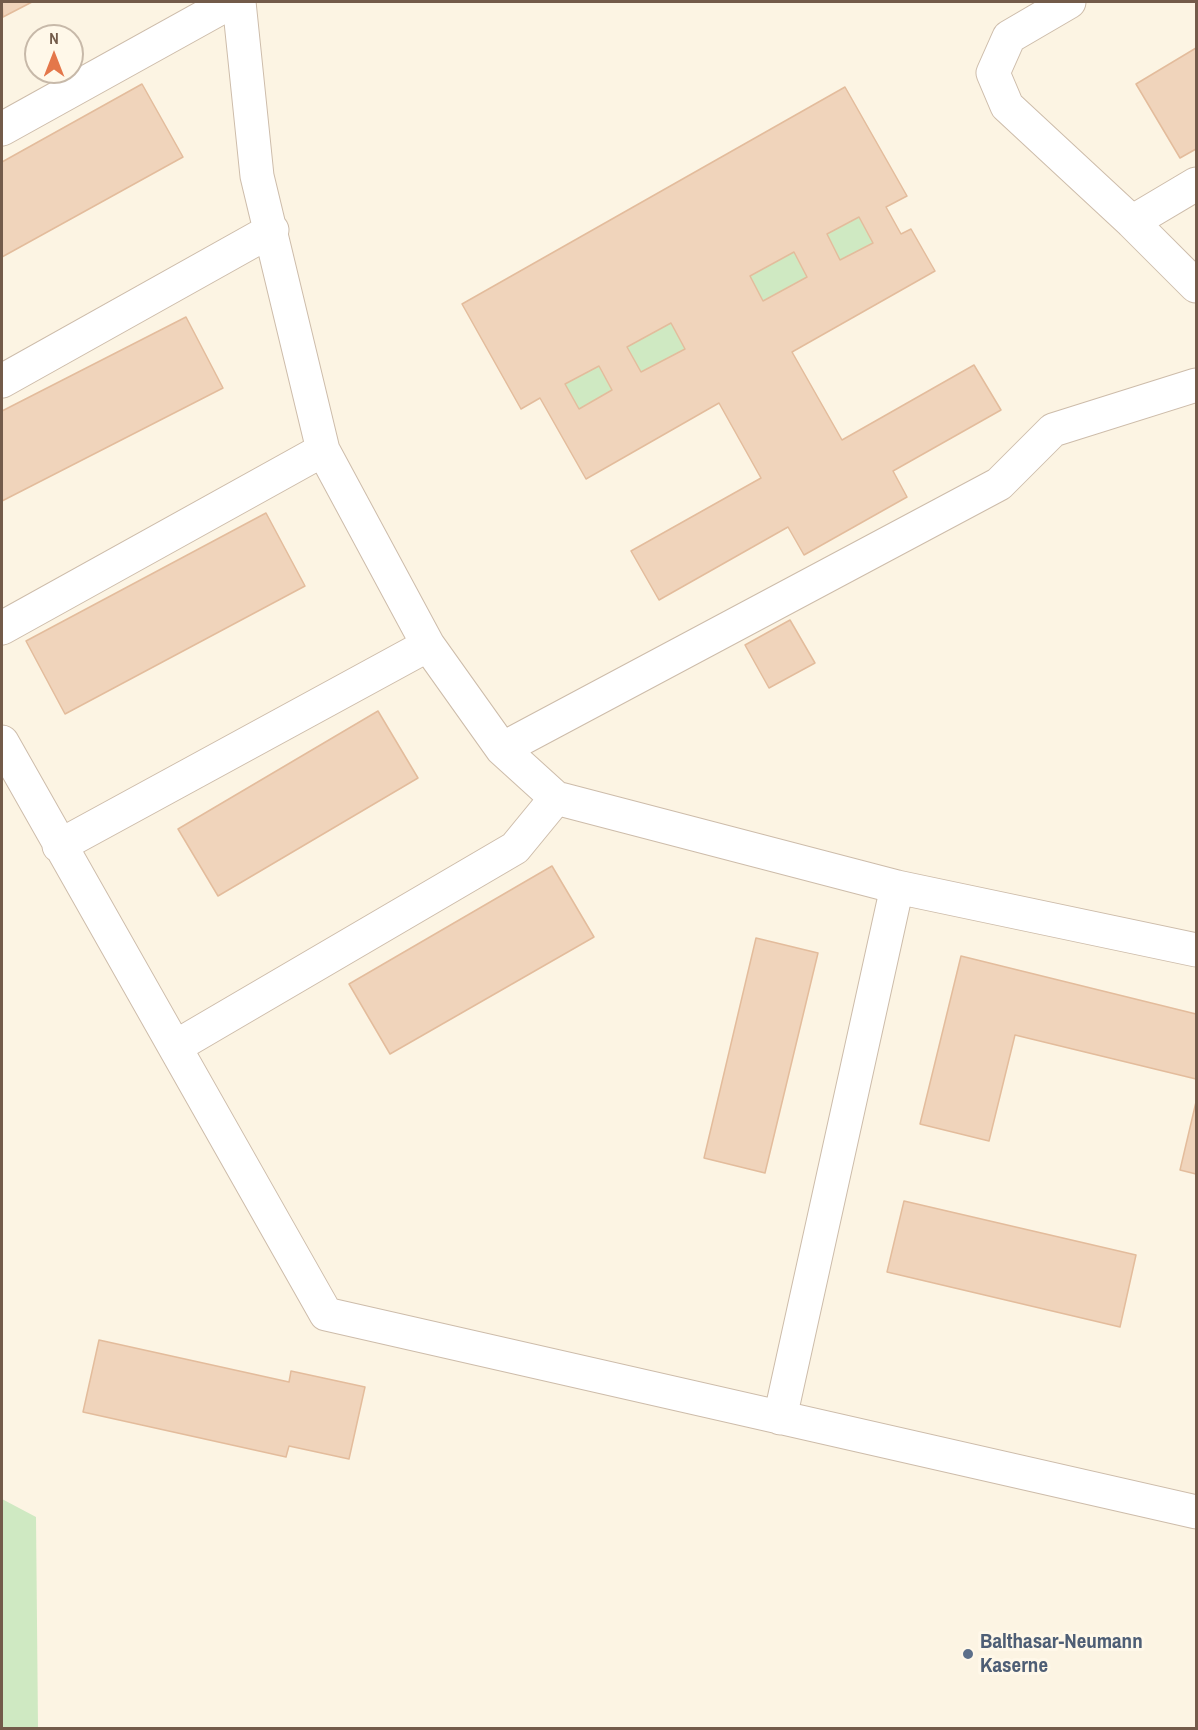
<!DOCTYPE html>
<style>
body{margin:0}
#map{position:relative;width:1198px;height:1730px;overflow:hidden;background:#fcf4e3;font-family:"Archivo Narrow",sans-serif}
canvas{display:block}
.frame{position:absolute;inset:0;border:3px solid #735b4a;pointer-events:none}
.north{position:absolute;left:24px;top:24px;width:60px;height:60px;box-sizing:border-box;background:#fff8e9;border:2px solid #c7b9a9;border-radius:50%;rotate:0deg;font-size:16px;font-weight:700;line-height:24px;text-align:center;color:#735b4a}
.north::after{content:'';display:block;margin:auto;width:21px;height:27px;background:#e4774a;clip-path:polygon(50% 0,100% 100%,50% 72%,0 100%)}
</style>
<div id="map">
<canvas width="1198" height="1730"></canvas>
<div class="frame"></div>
<div class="north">N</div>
</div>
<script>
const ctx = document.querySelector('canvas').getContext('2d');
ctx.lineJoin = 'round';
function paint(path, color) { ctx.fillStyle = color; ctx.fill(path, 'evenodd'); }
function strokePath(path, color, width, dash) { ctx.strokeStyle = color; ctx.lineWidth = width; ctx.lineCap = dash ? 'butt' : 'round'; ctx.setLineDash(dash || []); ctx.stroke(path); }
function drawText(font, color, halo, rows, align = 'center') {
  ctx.font = font + ' "Archivo Narrow",sans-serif'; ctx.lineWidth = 6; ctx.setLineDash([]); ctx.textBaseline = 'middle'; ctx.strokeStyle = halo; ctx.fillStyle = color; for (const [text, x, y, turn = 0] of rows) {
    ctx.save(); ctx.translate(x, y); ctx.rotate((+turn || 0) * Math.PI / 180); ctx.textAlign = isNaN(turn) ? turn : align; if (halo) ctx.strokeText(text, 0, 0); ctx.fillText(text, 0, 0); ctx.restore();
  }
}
paint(new Path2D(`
 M859 217 873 243 840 260 827 234Z
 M794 252 807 277 763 301 750 276Z
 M671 323 685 349 641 372 627 347Z
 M599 366 612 390 579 409 565 384Z
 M2 1499 36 1517 38 1728H2Z`), '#cfe9c2');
const building = new Path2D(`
 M2 2H32L3 17Z
 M1196 48V149L1180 158 1136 84Z
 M142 84 183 157 2 257V162Z
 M845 87 907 196 886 207 901 234 911 229 935 271 792 352 842 440 974 365 1001 410 893 471 907 497 804 555 788 527 659 600 631 551 761 478 719 403 586 479 540 398 521 409 462 304ZM859 217 873 243 840 260 827 234ZM794 252 807 277 763 301 750 276ZM671 323 685 349 641 372 627 347ZM599 366 612 390 579 409 565 384Z
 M186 317 223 388 2 501V411Z
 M266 513 305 586 65 714 26 641Z
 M790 620 815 663 769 688 745 645Z
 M378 711 418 778 218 896 178 829Z
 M552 866 594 937 390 1054 349 984Z
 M756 938 818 953 765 1173 704 1158Z
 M961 956 1196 1014V1079L1015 1035 989 1141 920 1124Z
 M1196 1102V1174L1180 1170Z
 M904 1201 1136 1255 1120 1327 887 1272Z
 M99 1340 289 1382 291 1371 365 1387 349 1459 289 1446 286 1457 83 1412Z`);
paint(building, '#f0d4bb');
strokePath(building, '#e3bc9c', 1.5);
const minor = new Path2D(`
 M239 2 257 176 323 450 428 645 502 749 556 798 897 887 1196 950
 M1069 2 1009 37 993 73 1007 106 1132 222 1196 286
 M2 129 231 2
 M1132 222 1196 184
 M2 381 272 230
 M2 628 323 450
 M2 742 326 1314 1196 1512
 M502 749 999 484 1053 430 1196 385
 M59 846 428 645
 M175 1047 515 848 556 798
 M780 1418 897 887`);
strokePath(minor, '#cdbcaa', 35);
strokePath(minor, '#fff', 33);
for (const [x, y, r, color] of [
 [968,1654,6,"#5c6f8a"]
]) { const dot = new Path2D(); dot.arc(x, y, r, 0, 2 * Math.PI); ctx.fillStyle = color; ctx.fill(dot); strokePath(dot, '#fff8e9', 2); }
drawText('bold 21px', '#4e5e75', '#fff8e9', [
 ["Balthasar-Neumann",980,1642],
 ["Kaserne",980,1666]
], 'left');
</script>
